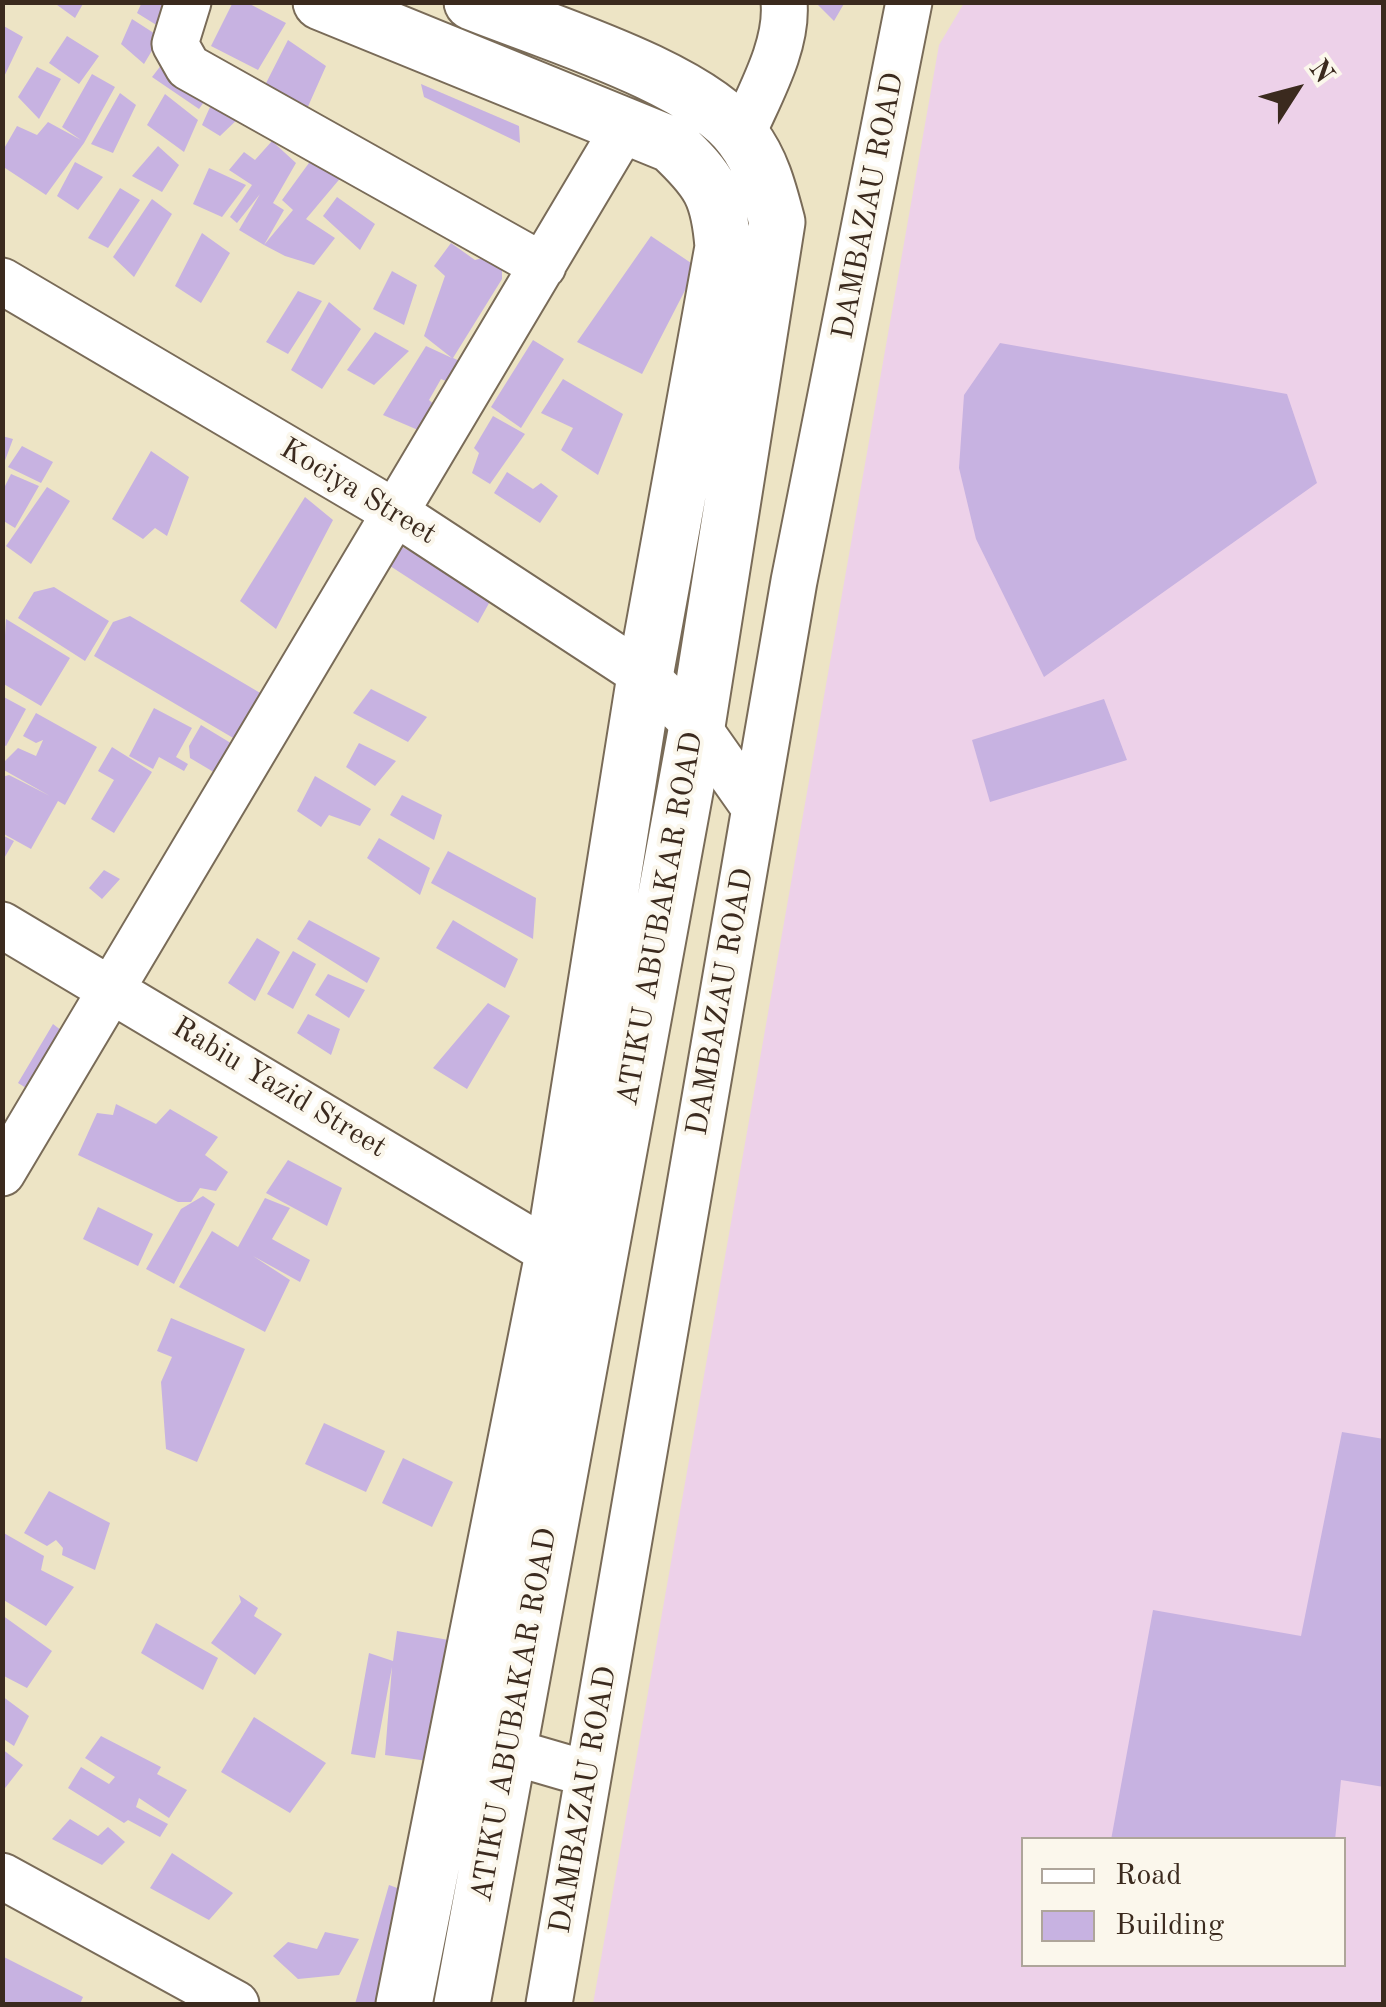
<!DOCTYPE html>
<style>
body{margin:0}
#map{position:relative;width:1386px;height:2007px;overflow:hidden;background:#ede4c5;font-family:"Old Standard TT",serif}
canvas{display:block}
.frame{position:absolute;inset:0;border:5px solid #3b2a1e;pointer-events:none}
.legend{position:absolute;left:1021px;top:1837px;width:325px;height:130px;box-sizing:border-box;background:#fbf7ec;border:2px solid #aea59a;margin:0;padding:12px 18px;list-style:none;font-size:30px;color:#3b2a1e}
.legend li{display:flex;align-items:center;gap:20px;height:50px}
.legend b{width:50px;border:2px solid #aea59a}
.north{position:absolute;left:1246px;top:40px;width:100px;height:100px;-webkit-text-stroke:8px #fbf7ec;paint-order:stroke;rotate:54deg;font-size:28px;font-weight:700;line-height:40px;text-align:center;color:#3b2a1e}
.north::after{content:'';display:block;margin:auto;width:35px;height:45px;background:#3b2a1e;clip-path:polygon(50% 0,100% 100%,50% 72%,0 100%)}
</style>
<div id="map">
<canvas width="1386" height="2007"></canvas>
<div class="frame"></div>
<ul class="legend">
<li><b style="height:12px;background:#fff"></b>Road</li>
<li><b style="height:28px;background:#c7b2e1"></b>Building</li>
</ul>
<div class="north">N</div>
</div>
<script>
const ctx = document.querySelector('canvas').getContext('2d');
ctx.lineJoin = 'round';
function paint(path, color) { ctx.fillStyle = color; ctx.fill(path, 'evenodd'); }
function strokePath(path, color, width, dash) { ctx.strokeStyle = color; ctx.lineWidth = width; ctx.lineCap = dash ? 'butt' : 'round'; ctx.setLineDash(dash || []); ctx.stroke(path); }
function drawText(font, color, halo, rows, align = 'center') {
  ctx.font = font + ' "Old Standard TT",serif'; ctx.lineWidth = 8; ctx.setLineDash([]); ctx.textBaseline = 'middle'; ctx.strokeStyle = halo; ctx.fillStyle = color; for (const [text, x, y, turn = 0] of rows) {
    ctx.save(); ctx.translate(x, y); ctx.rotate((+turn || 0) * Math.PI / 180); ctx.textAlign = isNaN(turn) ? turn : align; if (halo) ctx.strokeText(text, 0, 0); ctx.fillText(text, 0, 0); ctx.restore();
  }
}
paint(new Path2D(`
 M964 3H1383V2004H593L939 45ZM1024 1840H1344V1964H1024Z`), '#edd1e9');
paint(new Path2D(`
 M53 2H84L75 18Z
 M142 2H178L166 31 137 13Z
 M233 2H246L286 23 258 70 211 46Z
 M815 2H845L834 21Z
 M132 19 160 37 144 64 121 44Z
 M2 25 23 37 2 81Z
 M67 36 99 56 79 84 49 63Z
 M288 40 326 66 306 111 262 91Z
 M169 55 211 92 199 109 152 77Z
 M37 67 61 79 39 119 18 97Z
 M92 74 115 87 84 143 46 195 2 166V152L17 126 37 135 48 122 81 140 62 127Z
 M421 84 519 126 520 143 424 97Z
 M120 93 136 105 113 153 91 144Z
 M165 94 198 120 184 152 147 125Z
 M214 98 242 115 220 136 202 125Z
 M272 141 296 163 273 203 284 210 264 245 293 210 282 200 314 156 343 175 306 219 335 238 314 265 285 256 264 245 239 230 260 194 237 223 230 217 252 185 229 170 244 152 255 160Z
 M158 146 179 165 162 192 132 176Z
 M75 162 103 177 78 210 57 196Z
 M209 168 246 185 222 217 193 204Z
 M120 188 140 200 108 248 88 238Z
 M337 197 375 224 360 250 323 216Z
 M152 199 172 214 134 277 113 257Z
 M202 233 230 253 201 303 175 286Z
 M651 236 697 267 642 374 577 342Z
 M451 243 475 260 486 257 502 270V279L453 358 476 368 463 388 441 379 429 400 446 415 439 439 383 415 426 346 452 358 424 336 445 276 434 266Z
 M392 271 417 285 404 325 373 309Z
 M298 291 322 301 288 354 266 342Z
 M329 302 361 329 322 389 291 370Z
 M375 332 409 351 374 385 347 370Z
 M533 340 564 359 521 428 491 407Z
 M1000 343 1287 394 1317 483 1044 677 976 539 959 468 964 395Z
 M563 379 623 414 598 475 561 450 573 428 541 413Z
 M493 416 525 434 490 484 472 473 479 453 474 448Z
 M2 436 13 439 3 466H2Z
 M22 446 53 462 41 483 8 467Z
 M151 451 189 477 167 536 155 528 143 539 112 519Z
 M507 472 533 489 541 483 558 496 540 523 494 493Z
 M11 474 39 486 15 528 2 520V492Z
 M47 487 70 501 31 564 6 546Z
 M305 497 333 520 276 629 240 601Z
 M395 543 493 596 478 623 387 564Z
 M54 587 109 621 85 661 18 618 34 592Z
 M130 616 267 697 240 742 94 656 113 622Z
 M6 619 70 658 41 706 2 683Z
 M371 689 427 717 408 742 353 713Z
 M2 696 26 709 6 746 2 744Z
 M1104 699 1127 760 990 802 972 740Z
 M154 708 192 728 176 757 188 764 184 771 159 757 153 769 129 756Z
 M36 713 97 747 65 805 58 801 31 849 2 833V777L9 775 50 796 2 769V764L18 748 36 756 43 740 36 743 23 736Z
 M201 725 239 748 222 777 190 758 189 746Z
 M359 743 396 761 375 786 346 767Z
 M112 747 152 772 114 833 91 819 114 780 98 771Z
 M315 776 371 809 360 826 329 815 321 827 297 811Z
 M402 795 442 815 434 840 390 815Z
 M2 835 14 841 2 862Z
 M379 838 430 868 420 895 367 858Z
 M448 851 536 898 533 939 431 883Z
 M104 870 120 879 102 899 89 888Z
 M309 920 380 958 367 983 297 939Z
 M453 920 518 959 505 988 436 948Z
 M257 938 280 952 255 1001 228 983Z
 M293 951 316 964 293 1009 267 994Z
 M328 974 365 990 349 1018 315 995Z
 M488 1003 510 1016 467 1089 433 1068Z
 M308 1014 340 1029 331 1055 297 1033Z
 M53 1024 84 1048 52 1104 18 1083Z
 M116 1104 156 1124 170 1109 218 1137 205 1155 228 1172 216 1191 200 1188 191 1202H178L78 1155 97 1113 113 1115Z
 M288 1160 342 1188 327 1226 266 1193Z
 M203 1196 215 1204 174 1284 146 1269 181 1209Z
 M265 1198 290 1208 272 1239 310 1260 300 1282 253 1256 290 1280 265 1332 179 1287 212 1231 238 1247Z
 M98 1207 153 1234 138 1266 83 1239Z
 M171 1318 245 1349 197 1462 166 1449 161 1382 172 1357 157 1351Z
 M324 1423 385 1451 366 1492 305 1464Z
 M1342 1432 1384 1439V1787L1341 1780 1335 1840H1111L1153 1610 1301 1636Z
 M403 1458 453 1482 432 1527 382 1503Z
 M49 1491 110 1523 95 1570 62 1555 63 1548 56 1540 47 1546 24 1533Z
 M2 1532 44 1556 41 1570 74 1587 46 1626 2 1599Z
 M239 1595 258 1608 254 1616 282 1634 255 1675 211 1643 241 1602Z
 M2 1615 52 1651 27 1688 2 1675Z
 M156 1623 218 1658 203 1690 141 1653Z
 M397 1631 466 1643 442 1763 385 1755 392 1667 375 1758 351 1754 369 1653 393 1661Z
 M2 1696 29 1716 14 1746 2 1738Z
 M254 1717 326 1763 290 1813 221 1772Z
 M101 1736 161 1767 157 1774 187 1790 169 1818 139 1798 136 1807 168 1824 160 1837 128 1820 124 1823 68 1788 81 1767 109 1784 115 1777 85 1758Z
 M2 1749 23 1765 2 1792Z
 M70 1819 98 1836 108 1827 125 1842 102 1865 52 1839Z
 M172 1853 233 1893 209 1920 150 1888Z
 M389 1885 419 1896 397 2004H355Z
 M325 1932 359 1939 339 1975 298 1979 273 1956 288 1942 317 1949Z
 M2 1956 83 1997 80 2004H2Z`), '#c7b2e1');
const street = new Path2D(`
 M188 2 175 44 188 67 543 266
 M742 135C759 95 788 46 784 2
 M2 281 396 513 645 676 697 726 754 807
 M2 925 553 1254
 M2 1173 627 123
 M509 1751 588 1774
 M2 1876 236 2004
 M549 2004 794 581 909 2`);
const secondary = new Path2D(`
 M321 2 672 145C710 181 719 195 723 247L645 676 553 1254 404 2004
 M462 2004 697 726 777 222C769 192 762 163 743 138 701 78 541 30 472 2`);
strokePath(street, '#796b58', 49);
strokePath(secondary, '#796b58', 59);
strokePath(street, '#fff', 45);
strokePath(secondary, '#fff', 55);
drawText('30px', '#3b2a1e', '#fbf7ec', [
 ["DAMBAZAU ROAD",869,206,-79],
 ["Kociya Street",358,492,31],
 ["ATIKU ABUBAKAR ROAD",661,919,-80],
 ["DAMBAZAU ROAD",721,1002,-80],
 ["Rabiu Yazid Street",279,1088,31],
 ["ATIKU ABUBAKAR ROAD",515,1715,-80],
 ["DAMBAZAU ROAD",584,1800,-80]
]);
</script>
